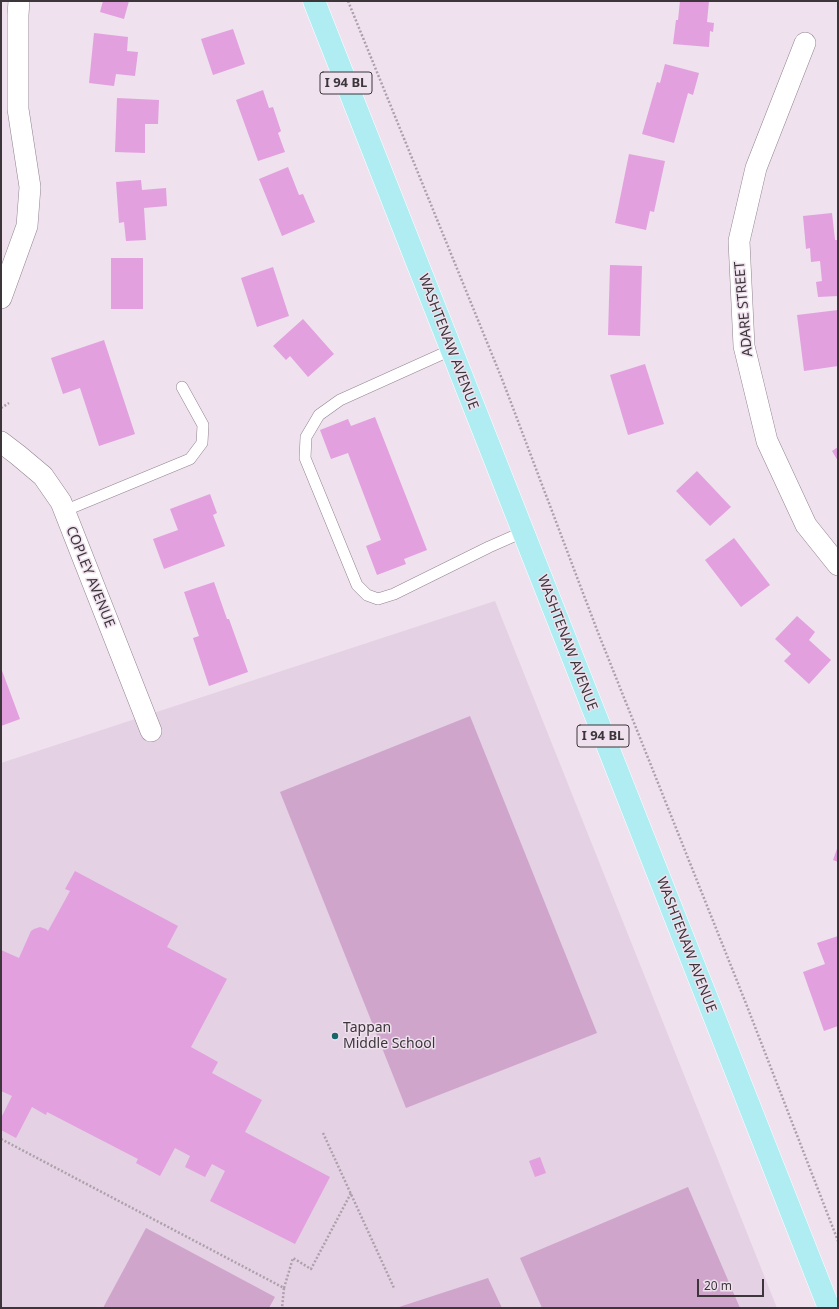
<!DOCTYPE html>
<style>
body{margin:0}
#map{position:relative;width:839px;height:1309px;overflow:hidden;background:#efe1ee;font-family:"Noto Sans",sans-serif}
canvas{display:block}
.frame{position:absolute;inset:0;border:2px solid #3c363b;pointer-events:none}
.scale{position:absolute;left:697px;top:1279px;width:67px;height:18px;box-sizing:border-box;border:2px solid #3c363b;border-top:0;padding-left:5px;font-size:12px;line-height:14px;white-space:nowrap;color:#3c363b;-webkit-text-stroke:3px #efe1ee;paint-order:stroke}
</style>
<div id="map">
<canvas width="839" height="1309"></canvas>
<div class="frame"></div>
<div class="scale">20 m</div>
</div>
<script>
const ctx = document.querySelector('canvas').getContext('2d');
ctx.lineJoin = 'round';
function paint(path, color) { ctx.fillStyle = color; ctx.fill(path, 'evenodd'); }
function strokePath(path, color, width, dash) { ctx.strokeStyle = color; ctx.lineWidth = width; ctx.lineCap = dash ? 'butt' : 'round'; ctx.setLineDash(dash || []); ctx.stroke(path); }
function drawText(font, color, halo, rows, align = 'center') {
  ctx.font = font + ' "Noto Sans",sans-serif'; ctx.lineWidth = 3; ctx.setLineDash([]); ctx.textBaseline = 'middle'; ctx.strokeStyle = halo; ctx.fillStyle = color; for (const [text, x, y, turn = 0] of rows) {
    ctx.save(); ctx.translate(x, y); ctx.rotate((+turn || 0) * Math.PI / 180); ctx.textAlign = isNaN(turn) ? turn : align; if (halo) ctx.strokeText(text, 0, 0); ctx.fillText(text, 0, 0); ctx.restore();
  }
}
paint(new Path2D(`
 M495 601 777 1308H1V763Z`), '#e5d1e4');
paint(new Path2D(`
 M470 716 597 1033 406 1108 280 792Z
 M688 1187 740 1308H542L520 1258Z
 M146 1228 275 1297 269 1308H103Z
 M488 1278 502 1308H396Z`), '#cfa5cc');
paint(new Path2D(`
 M103 1H129L124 19 100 12Z
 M680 1H709L707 22 714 23 713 32 710 31 709 47 673 44 676 20H678Z
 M233 29 245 64 213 75 201 39Z
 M94 33 128 37 127 51 138 52 135 76 116 74 114 86 89 83Z
 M665 64 699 73 693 95 688 93 674 143 642 134 657 82 660 83Z
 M263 90 269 108 273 107 281 131 278 133 285 152 258 161 236 100Z
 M117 98 159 100 158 124H145V153L115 152Z
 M629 154 665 161 654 212 650 211 646 230 615 223Z
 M288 167 299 195 303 194 315 222 282 236 259 179Z
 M141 180 142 190 166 188 167 206 144 208 146 240 126 241 124 222 119 223 116 182Z
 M832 213 835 240H838V296L818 297 816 282 822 281 820 261 811 262 810 248 806 249 803 216Z
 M111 258H143V309H111Z
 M610 265 642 266 640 336 608 335Z
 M273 267 289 316 257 327 241 278Z
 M838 310V366L804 371 797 315Z
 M303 319 334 354 308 377 290 356 286 360 273 346Z
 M104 340 135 434 99 446 80 388 63 394 51 358Z
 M645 364 664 424 628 435 610 375Z
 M375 417 427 550 404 559 406 564 377 575 366 546 381 540 348 453 331 459 320 430 348 419 351 426Z
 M838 447V461L832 451Z
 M697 471 731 507 710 526 676 491Z
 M210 494 217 513 213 515 225 546 164 569 153 539 178 530 170 509Z
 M734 538 770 585 741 607 705 560Z
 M214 582 227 619H229L248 672 209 686 193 638 199 636 184 592Z
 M797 616 815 632 809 640 831 660 809 684 784 661 791 654 775 639Z
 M1 668 20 719 1 726Z
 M838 846V862L833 860Z
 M75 871 178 926 167 947 227 979 191 1047 218 1062 212 1073 262 1100 245 1132 330 1177 295 1244 210 1201 225 1171 212 1164 205 1177 185 1167 190 1156 175 1148 160 1176 136 1163 138 1159 47 1112 46 1115 32 1107 16 1138 1 1130V1118L12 1096 1 1091V950L19 958 31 931 34 929 40 927 46 929 48 931 70 891 65 889Z
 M838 936V1026L824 1031 803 972 825 964 817 943Z
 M540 1157 546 1173 535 1177 529 1161Z`), '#e2a0de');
const service = new Path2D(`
 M451 350 340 400 319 415 306 437 305 458 357 585 367 595 378 599 394 594 489 547 523 532
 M64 511 190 459 202 443 203 425 182 387`);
const minor = new Path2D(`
 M805 43 756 168 739 241 744 346 767 441 806 525 838 565
 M1 298 27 226 30 187 18 109V15L19 1
 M1 442 18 455 43 476 61 502 151 731`);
const primary = new Path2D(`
 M314 1 829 1308`);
strokePath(service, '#90838f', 12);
strokePath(minor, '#90838f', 22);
strokePath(primary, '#fff', 23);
strokePath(new Path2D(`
 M348 1 502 379 597 630 745 1001 838 1241
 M1 408 9 403
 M323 1133 394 1288
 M1 1139 284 1288 282 1308
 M284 1288 293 1258 311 1269 351 1193`), '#aca1ab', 2.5, [2, 2]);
strokePath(service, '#fff', 11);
strokePath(minor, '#fff', 21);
strokePath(primary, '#afedf2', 22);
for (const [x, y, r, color] of [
 [335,1036,4,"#18656c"]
]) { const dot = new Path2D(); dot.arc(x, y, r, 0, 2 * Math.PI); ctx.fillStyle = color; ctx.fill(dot); strokePath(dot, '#efe1ee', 1.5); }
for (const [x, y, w] of [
 [346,83,52],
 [603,736,52]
]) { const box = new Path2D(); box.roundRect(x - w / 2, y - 11, w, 22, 3); ctx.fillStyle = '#efe1ee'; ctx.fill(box); strokePath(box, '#3c363b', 1); }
drawText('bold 13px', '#3c363b', null, [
 ["I 94 BL",346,83],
 ["I 94 BL",603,736]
]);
drawText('14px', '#3c363b', '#efe1ee', [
 ["ADARE STREET",744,309,-95],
 ["WASHTENAW AVENUE",448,342,69],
 ["COPLEY AVENUE",90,577,68],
 ["WASHTENAW AVENUE",567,643,69],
 ["WASHTENAW AVENUE",686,945,69]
]);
drawText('14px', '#3c363b', '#efe1ee', [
 ["Tappan",343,1028],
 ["Middle School",343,1044]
], 'left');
</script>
